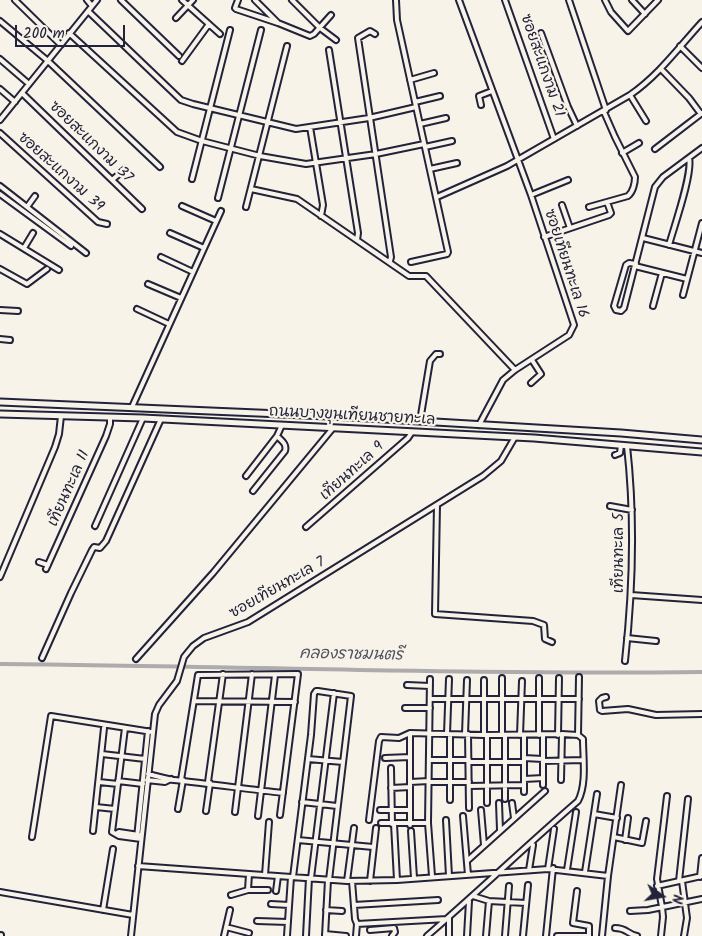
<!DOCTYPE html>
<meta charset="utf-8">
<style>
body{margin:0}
#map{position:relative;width:702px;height:936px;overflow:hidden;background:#f7f3e8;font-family:Kalam,sans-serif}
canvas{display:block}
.north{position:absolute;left:637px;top:871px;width:50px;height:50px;-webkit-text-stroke:4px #f7f3e8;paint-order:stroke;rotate:102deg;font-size:14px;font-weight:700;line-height:20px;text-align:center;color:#22223b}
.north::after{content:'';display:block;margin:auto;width:18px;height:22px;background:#22223b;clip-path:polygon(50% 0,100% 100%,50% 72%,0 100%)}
.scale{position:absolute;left:15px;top:25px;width:110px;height:22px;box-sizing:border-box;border:2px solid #22223b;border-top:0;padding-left:6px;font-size:15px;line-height:18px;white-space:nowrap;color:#22223b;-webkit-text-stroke:4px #f7f3e8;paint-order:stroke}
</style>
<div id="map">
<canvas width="702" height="936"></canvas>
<div class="north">N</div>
<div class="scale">200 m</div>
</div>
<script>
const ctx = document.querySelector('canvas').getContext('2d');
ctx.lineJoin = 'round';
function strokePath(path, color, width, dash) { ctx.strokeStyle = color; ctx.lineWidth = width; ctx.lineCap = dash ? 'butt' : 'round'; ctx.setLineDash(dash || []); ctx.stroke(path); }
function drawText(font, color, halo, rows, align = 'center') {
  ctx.font = font + ' Kalam,"Playpen Sans Thai",sans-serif'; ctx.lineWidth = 4.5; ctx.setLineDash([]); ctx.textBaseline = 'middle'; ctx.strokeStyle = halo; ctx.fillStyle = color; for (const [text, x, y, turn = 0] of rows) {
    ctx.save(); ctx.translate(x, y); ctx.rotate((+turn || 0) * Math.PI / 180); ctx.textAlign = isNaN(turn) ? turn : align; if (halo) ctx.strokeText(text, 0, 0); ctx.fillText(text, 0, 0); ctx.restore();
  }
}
strokePath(new Path2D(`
 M0 664C234 666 468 675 702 672`), '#aeabad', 4);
const minor = new Path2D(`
 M15 0 61 45
 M87 0 92 6
 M121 0 179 56
 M182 0 220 34
 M238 0 235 8 236 9 278 23
 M255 0 278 23 310 36 314 34 331 15
 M292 0 320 28 336 40
 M396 0 397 20 448 252 447 254 411 262
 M459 0 531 195 574 325 569 335 515 370 503 380 479 425
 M505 0 554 139
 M569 0 606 110
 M605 0 611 12 628 31 658 0
 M632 0 645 14
 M88 11 181 100 193 104 296 129 369 118 416 107
 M176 18 193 0
 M0 21 48 61 160 167
 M69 33 177 132 202 141 260 156 306 164 376 154 424 144
 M541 33 568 107 577 126
 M375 34 370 31 358 38 391 257 390 261
 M680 46 702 68
 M329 50 358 233 357 240
 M0 59 29 84
 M182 61 209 24
 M661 69 689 98 701 114
 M410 80 434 73
 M0 89 15 102
 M22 93 142 209
 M630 95 646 121
 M415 102 440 96
 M481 105 479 96 492 91
 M0 120 97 0
 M420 124 446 118
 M310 127 323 205 321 216
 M0 133 98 222 107 224
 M425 147 452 141
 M655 149 702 113
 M622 153 639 143
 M430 169 457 163
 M192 179 230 30
 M112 180 125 169
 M0 186 86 253
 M251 189 297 199 409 276H426L515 370
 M0 194 71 246
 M531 195 568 180
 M437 197 507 166 630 95C659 75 679 47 702 22
 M218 198 261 30
 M562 205 570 228
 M182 206 216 221
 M27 207 35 196
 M246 207 287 46
 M589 207 628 196C633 192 635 183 635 177L615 137 604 112
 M170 233 204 248
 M0 234 59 270
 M544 237 609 215 611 213 607 202
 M643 238 702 253
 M669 245C674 227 693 173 689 158
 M24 248 33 233
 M161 257 193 272
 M636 264 629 263 626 265 614 306 616 310 621 311 624 308 655 187 663 177 702 148
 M635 266 687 279
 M0 269 27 284 47 269
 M148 284 181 298
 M683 295 702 223
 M653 306 662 273
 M137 309 169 324
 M0 310 18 311
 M0 339 10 340
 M531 383 541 374 532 360
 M132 407 221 211
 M420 421 430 361 436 354H440
 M615 455 620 453 621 445
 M246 476 277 436 282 425
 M253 491 285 451C287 444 282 441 277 436
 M437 505 435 614 533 621 544 625 545 639 552 642
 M610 506 632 510
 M95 526 143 418
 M306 527 408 438 412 432
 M39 562 48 565
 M46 569 106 436 110 424V417
 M0 577 55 447 59 434 61 416
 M631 595 702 600
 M627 638 656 641
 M42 658 71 593 92 550 94 547 100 548 106 541 161 419
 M136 659 213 573 333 428
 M625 661C633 589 635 517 627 446
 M502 678V735
 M484 680V735
 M407 685 430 686
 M606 697 602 698 599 701 600 710 602 711 628 709 656 715 702 714
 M430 699H579
 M194 701 295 702
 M405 708H430
 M125 728 112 832 119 836 141 839
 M447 734 449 679
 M450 734V800
 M465 734 467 680
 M468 734 469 808
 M487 735V803
 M520 735 522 681
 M524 735V792
 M539 735V678
 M558 735 559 678
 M578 735 579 677
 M102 754 145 759
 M385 758 410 757
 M524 758 543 759
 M308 759 343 762
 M430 760H469
 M543 761 583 760
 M469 762H524
 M391 768 392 824
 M148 774C157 776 166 779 174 780 211 784 247 789 283 793
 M524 779 543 778
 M147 780 165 782 171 779
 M181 780 198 675 298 674 280 815
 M561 780 562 734
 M118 781 143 784
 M99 782 118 784
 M208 782 223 674
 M410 782 429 781
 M429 782H469
 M543 785V735
 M469 786 524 785
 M391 788 410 787
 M505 799V735
 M302 802 337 806
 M499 803 500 830
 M512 803 514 818
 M96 807 115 809
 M178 809 183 780
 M380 810H410
 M481 810 484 845
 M206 811 210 783
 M235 812 252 674
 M594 814 617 818
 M258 816 275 675
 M463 816 468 875
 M369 820 379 741 381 737 399 738 410 733 484 735 562 734 578 735 583 739C583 758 587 784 578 801 527 845 478 892 427 936
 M446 820 449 876
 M381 823H428L430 679
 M428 823 432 876
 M394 824 397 880
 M410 825V733
 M93 831 104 728
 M411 831 414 878
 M116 834 119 832 139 835
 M32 837 51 716 152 732
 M614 837 642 843 646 821
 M137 838 148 731
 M298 840 373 847
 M625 840 628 818
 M467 861 545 791
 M138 866 347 881 397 880 548 869 608 876
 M548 869 554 829
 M529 870 533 845
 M567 870 576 812
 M585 872 597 794
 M265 875 269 822
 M293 877 311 735 314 694 316 691H318L351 696 329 880
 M700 877 702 858
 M311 878 334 693
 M347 881 354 828
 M352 881 355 919 357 924 356 936
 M370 881 376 828
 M679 881 688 799
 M682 881 687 918 684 936
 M657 886 702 876
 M248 890 249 874
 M276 891 278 876
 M577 891 573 923 589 926V936
 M0 892 133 915
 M231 895 248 890H268
 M473 896 489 901 526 903
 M271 904 289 905
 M354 905 438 900
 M103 910 113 849
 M326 910 342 911
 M630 911 648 910 702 899
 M257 921 288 922
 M357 924 447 919
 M226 927 249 933
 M615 928C627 928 627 934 637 936
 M370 930 394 928 395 932 392 936
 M325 934 346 936
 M1 936V935
 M131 936 155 714 159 705 177 681 184 657 193 646 204 638 248 622 483 476 501 461 515 437
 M224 936 230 910
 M287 936 291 877
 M306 936 309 878
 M325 936 328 880
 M449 936V917
 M467 936 469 901
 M486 936 489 901
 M505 936 509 886
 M523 936 528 885
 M546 936 553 868
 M557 936H589
 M602 936 608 876 621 785
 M661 936 663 917 662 907 657 879 667 796`);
const major = new Path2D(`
 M0 402 351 417 621 433 702 440
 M0 414 143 418 534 438 702 452`);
strokePath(minor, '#22223b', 8);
strokePath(major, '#22223b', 9);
strokePath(minor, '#f7f3e8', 4);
strokePath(major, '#f7f3e8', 5);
drawText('15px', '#22223b', '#f7f3e8', [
 ["ซอยสะแกงาม 21",541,66,71],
 ["ซอยสะแกงาม 37",90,143,44],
 ["ซอยสะแกงาม 39",60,173,42],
 ["ซอยเทียนทะเล 16",565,264,72],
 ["ถนนบางขุนเทียนชายทะเล",352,417,3],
 ["เทียนทะเล 9",353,472,-42],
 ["เทียนทะเล 11",70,489,-66],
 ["เทียนทะเล 5",620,553,-90],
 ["ซอยเทียนทะเล 7",278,589,-30]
]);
drawText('italic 16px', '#535263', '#f7f3e8', [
 ["คลองราชมนตรี",351,656,1]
]);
</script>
